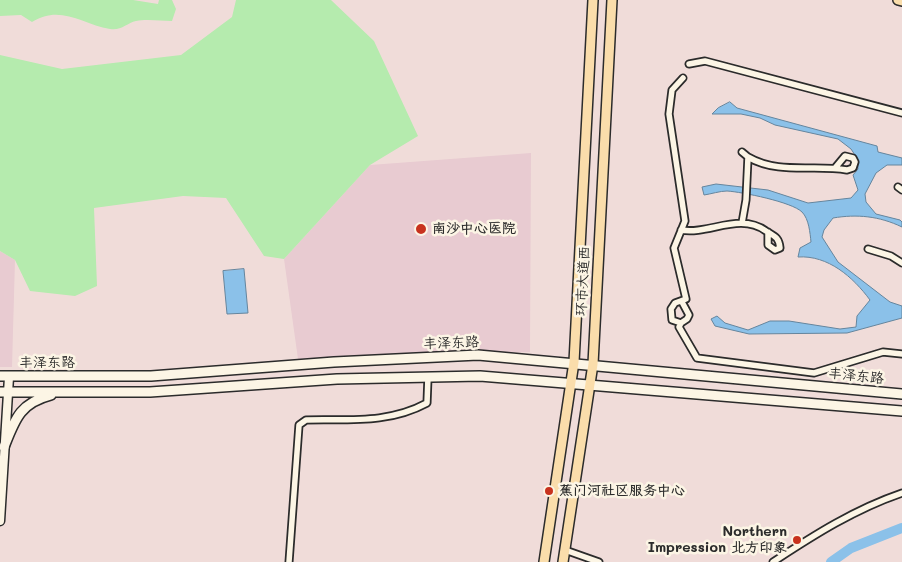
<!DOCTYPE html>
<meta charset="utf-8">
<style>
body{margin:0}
canvas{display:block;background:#f0dcd9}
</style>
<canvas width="902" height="562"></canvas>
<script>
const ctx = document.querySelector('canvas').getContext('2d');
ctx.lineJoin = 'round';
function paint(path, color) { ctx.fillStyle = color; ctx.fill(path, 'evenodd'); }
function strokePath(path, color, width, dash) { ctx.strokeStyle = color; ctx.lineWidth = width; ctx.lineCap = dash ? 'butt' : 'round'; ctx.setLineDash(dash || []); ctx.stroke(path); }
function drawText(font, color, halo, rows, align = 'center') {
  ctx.font = font + ' Mali,"LXGW WenKai TC",sans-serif'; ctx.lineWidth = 5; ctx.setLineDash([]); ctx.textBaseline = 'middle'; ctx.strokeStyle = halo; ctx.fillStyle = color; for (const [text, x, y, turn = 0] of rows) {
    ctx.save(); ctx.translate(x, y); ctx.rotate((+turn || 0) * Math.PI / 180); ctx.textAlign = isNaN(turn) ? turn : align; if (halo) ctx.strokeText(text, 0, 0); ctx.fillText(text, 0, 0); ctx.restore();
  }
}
paint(new Path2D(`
 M531 153 530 352 298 359 284 259 370 165Z
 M0 251 15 260 12 367H0Z`), '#e8cbd1');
paint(new Path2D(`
 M0 0H133L158 4 159 0H172L176 9 172 21C161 21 147 19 136 21 127 23 121 31 110 29 82 24 60 4 32 22L21 15 0 16Z
 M236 0H331L374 41 418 136 370 165 284 259 264 256 226 198 183 196 94 208 97 286 75 296 30 291 15 260 0 251V55L62 69 181 55 232 17Z`), '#b5ebae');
const water = new Path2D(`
 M730 102 737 108 877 146 878 152 902 158V165H887L876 173 865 194 866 202 876 214 900 220 902 222V227C879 216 857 214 833 218L824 230 822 237 838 262 890 302 902 306V318L847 333 749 334 715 326 711 319 717 316 725 323 748 330 770 321H789L840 329 856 327 857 316 870 300C853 277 828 255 798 257L800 248 811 242C810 233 809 219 802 212 792 202 742 192 727 191 720 191 711 194 704 195L702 187 716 184 768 190 808 203 851 198 858 190 853 175 858 169 857 158 851 149 838 139 775 125 760 118 741 114H712L718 108Z
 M244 269 248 313 227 314 223 271Z`);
paint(water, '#8bc1e9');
strokePath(water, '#65859d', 1);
strokePath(new Path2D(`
 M831 562 851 548 902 528`), '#8bc1e9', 10);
const minor = new Path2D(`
 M689 64 705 61 902 113
 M748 157C779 175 814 164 847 170L853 168 855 162 853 158 845 156 835 168
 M898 187 902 190
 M742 223 746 200 748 157 742 152
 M681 230C709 235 739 212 766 231 774 236 779 237 780 248L775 250 768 245V232
 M868 249 891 256 902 263
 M682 302 689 315 687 319 681 323 672 320 671 309 675 303 686 299 674 248 685 221 669 114 672 90 683 78
 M681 323 679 327 697 358 814 373 883 352 902 354
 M565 550 599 562
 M289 562 299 425 306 420C349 419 388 424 427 403L428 377
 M773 562C814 535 855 509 902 493`);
const tertiary = new Path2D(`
 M0 521 9 377`);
const secondary = new Path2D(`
 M0 376H151L334 362 478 355 902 394
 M0 392H150L337 379 480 376 902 411
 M4 447C15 419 20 403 51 395`);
const primary = new Path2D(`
 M898 0 902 1
 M544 562 574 362 593 0
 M563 562 593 364 612 0`);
strokePath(minor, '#2b2b2b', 9);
strokePath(tertiary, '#2b2b2b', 11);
strokePath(secondary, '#2b2b2b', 12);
strokePath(primary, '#2b2b2b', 12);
strokePath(minor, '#fcf5e5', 5.5);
strokePath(tertiary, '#fcf5e5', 8);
strokePath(secondary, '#fcf5e5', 9);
strokePath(primary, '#faddab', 9);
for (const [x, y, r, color] of [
 [421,229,6,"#c8321e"],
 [549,491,5,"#c8321e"],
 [797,540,5,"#c8321e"]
]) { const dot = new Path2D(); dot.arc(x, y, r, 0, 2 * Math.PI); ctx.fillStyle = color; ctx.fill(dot); strokePath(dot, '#fcf5e5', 2); }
drawText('bold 14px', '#2b2b2b', '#fcf5e5', [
 ["南沙中心医院",432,229],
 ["蕉门河社区服务中心",559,491],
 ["Northern",787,532,"right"],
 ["Impression 北方印象",787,548,"right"]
], 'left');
drawText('14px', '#2b2b2b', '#fcf5e5', [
 ["环市大道西",583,281,-87],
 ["丰泽东路",451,343,-2],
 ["丰泽东路",47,363],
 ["丰泽东路",856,376,6]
]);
</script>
